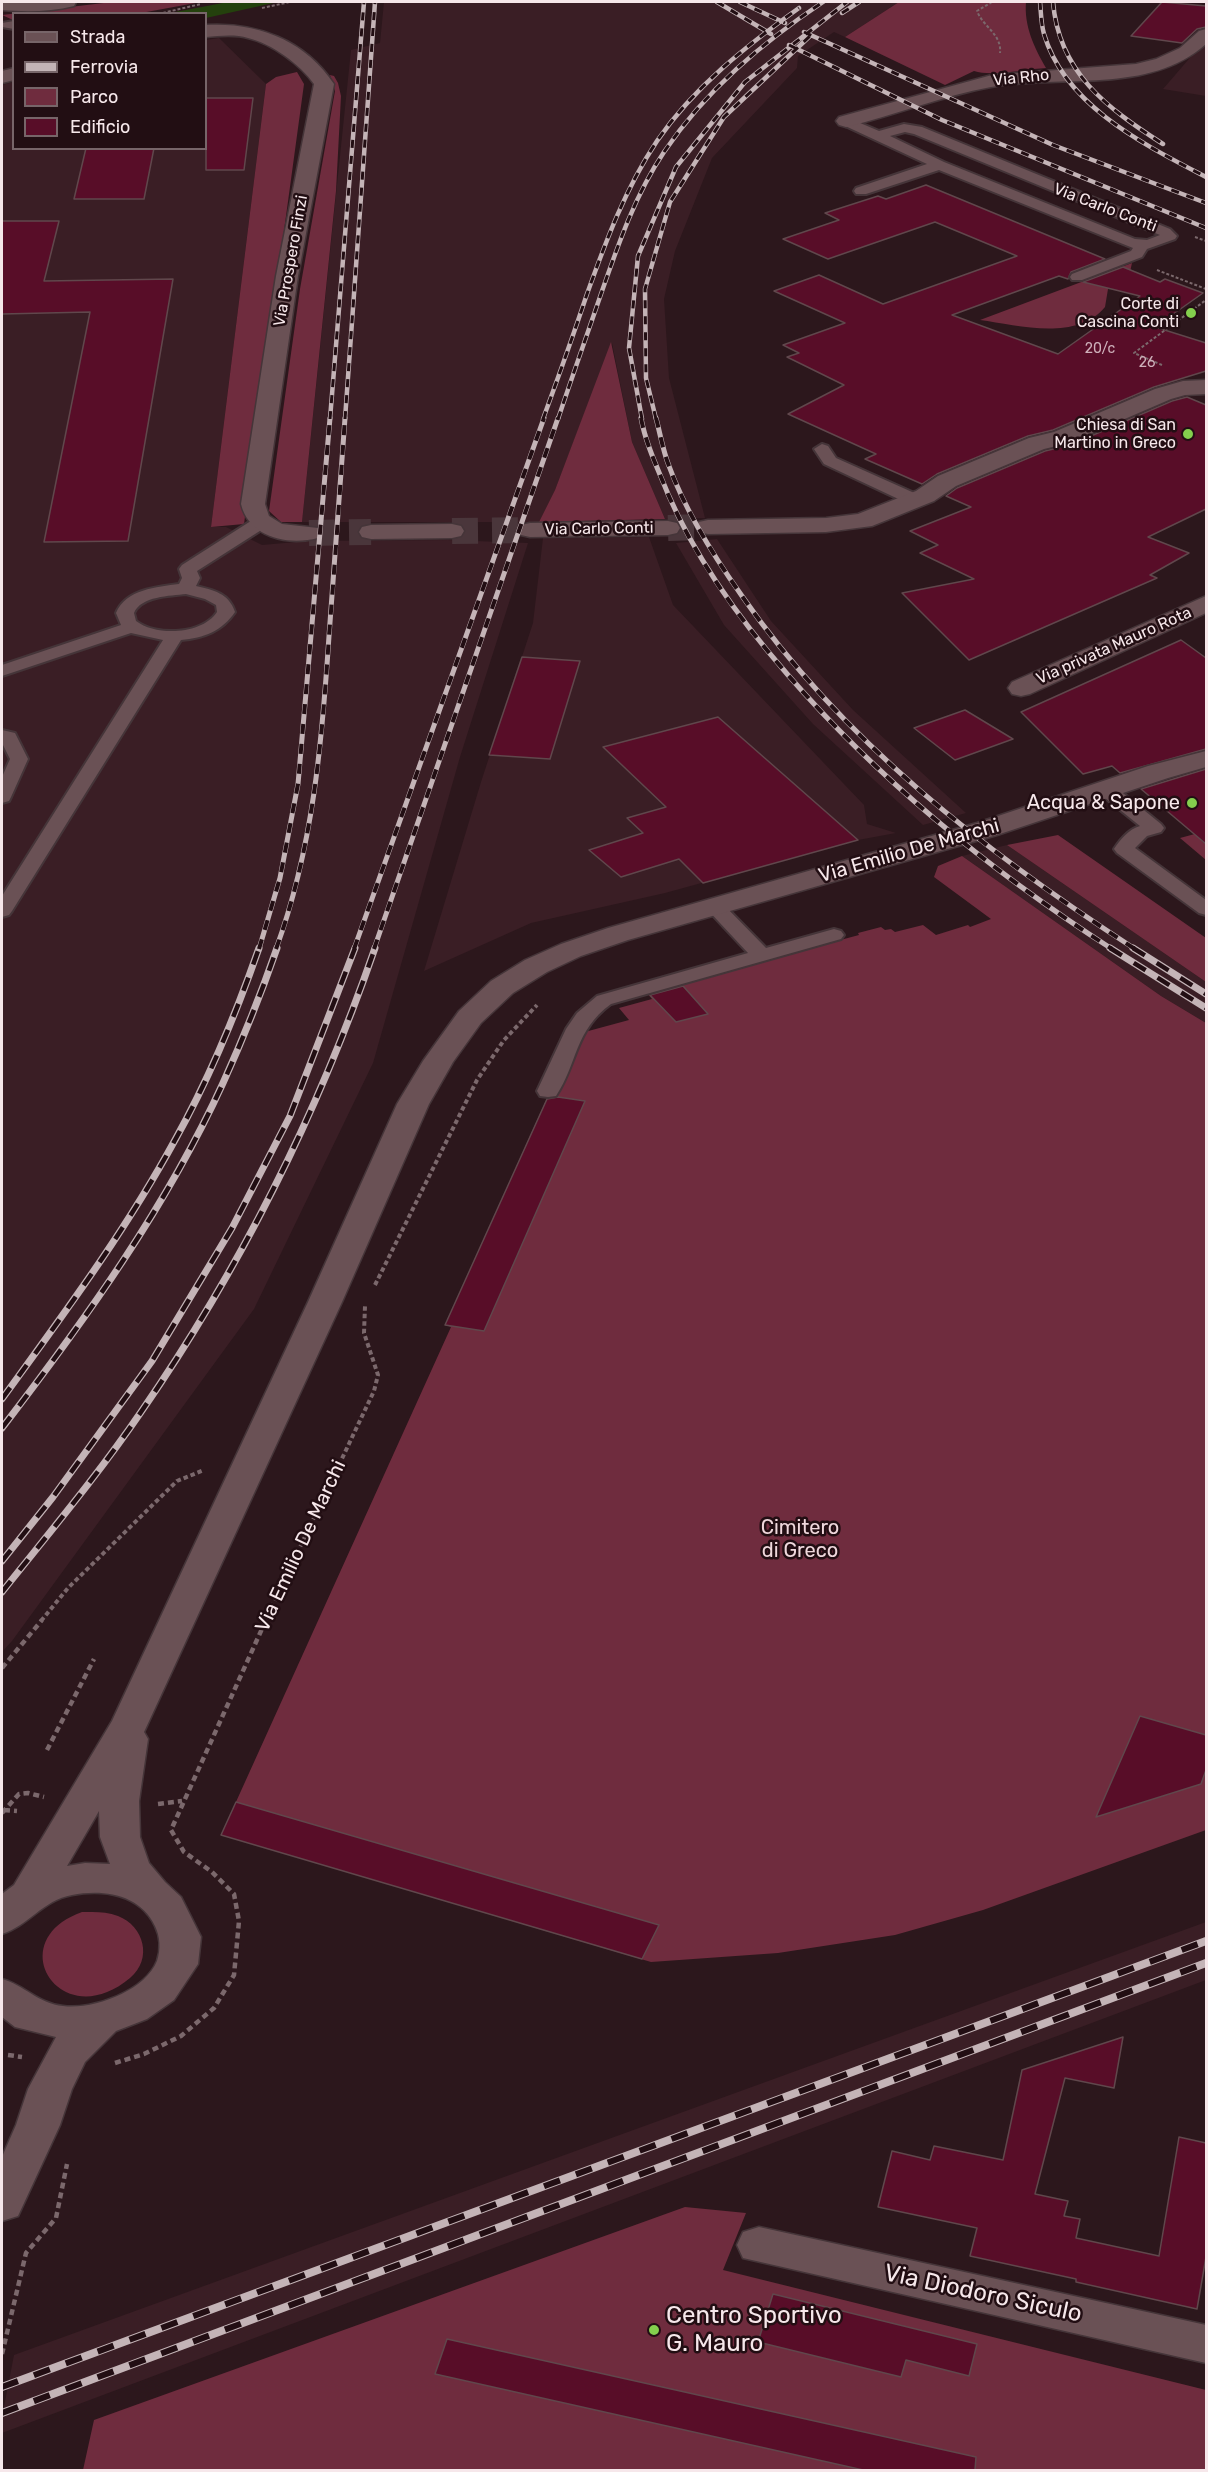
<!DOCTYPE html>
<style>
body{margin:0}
#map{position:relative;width:1208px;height:2472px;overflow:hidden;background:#2c171c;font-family:Rubik,sans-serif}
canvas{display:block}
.frame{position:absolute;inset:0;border:3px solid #f6e7ea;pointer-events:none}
.legend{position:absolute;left:12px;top:12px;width:195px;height:138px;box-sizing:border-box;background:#220e13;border:2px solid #776569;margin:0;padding:8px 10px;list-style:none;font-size:18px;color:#f6e7ea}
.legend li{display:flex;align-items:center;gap:12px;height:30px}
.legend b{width:30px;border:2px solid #776569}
</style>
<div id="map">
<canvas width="1208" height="2472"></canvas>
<div class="frame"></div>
<ul class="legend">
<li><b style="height:8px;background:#6a5155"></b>Strada</li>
<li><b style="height:8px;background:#c4b4b7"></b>Ferrovia</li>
<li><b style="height:16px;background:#6f2c3e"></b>Parco</li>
<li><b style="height:16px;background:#580d28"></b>Edificio</li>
</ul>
</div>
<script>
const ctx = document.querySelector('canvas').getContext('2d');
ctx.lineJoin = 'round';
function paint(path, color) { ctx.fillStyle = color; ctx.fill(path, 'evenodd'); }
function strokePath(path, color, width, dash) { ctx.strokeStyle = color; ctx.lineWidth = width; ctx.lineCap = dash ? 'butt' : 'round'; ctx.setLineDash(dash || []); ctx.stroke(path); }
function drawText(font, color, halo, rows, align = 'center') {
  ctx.font = font + ' Rubik,sans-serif'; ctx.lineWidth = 5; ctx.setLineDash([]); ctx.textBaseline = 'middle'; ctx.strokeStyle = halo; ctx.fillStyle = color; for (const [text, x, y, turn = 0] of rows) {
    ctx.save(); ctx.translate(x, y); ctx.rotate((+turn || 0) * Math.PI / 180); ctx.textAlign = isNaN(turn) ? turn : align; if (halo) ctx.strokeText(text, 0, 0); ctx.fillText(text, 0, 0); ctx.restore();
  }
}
paint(new Path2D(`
 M384 2H899L845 37 834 32 798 56 797 68 712 158 675 251 664 299 669 378 705 518 665 519 632 442 612 343 555 490 539 522H302L351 50 380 43Z
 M219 38 266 84 211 527H226L262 545 307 541 448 540 528 543 460 757 373 1063 254 1309 12 1641 2 1652V85L13 82 14 148H206V40Z
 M1206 39V96L1163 89 1176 74Z
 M649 537 673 605 864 805 867 824 896 833 858 840 665 893 531 923 424 971 481 782 533 623 543 538Z
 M717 539 771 621 853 710 966 813 923 825 813 724 724 625 676 543Z
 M1007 845 1206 982V1023L1161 996 962 856Z
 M1206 1922V1980L2 2433V2417L14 2355Z`), '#3a1e25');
paint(new Path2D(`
 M112 2H201L141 13 14 14 13 20 2 15Z
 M899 2H1026C1024 26 1034 47 1046 68 1026 69 992 77 974 71L945 85 845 37Z
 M297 72 304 84 244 524 211 527 266 84 276 77Z
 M330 75 334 76 338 83 341 96 336 191 302 522H281L269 511 300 289 335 91Z
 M1132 263 1130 272 1108 289 1105 307C1076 342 1017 325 980 320Z
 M611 342 632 442 665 519 539 522 555 490Z
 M1206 831V860L1180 838Z
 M1058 835 1206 938V982L1007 845Z
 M962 856 1161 996 1206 1023V1830L983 1910 895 1935 778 1953 651 1962 221 1835 451 1327 445 1325 548 1096H553L581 1033 629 1020 619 1008 652 999 646 992 859 935 858 933 881 927 885 930 891 929 895 932 923 925 936 935 968 925 970 927 991 919 934 877 938 866Z
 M82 1912C94 1912 106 1911 118 1916 144 1926 153 1959 130 1978 61 2036 0 1941 82 1912Z
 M685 2207 746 2213 723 2270 1206 2390V2470H83L94 2420Z`), '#6f2c3e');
paint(new Path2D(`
 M228 2H278L206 18V14L170 13Z`), '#24410d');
const building = new Path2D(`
 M1162 2 1206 6V27L1197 29 1182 43 1131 36Z
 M206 98H253L244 170H206Z
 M86 148H154L144 199H74Z
 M926 185 1105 259 1071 272 1068 279 1059 276 952 315 1058 354 1140 296 1083 282 1123 267 1160 282 1165 279 1203 293 1155 327 1206 343V371L1154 387 1053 430 1028 436 937 474 922 484 865 459 876 454 788 414 844 385 787 357 799 353 783 345 845 323 774 291 819 275 883 304 1017 256 935 222 828 259 783 239 839 220 825 213 878 196 886 199Z
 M2 221H59L44 281 173 279 128 541 44 542 90 312 2 314Z
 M1187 397 1206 405V509L1148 537 1189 553 1150 575 1157 578 969 660 902 593 974 579 920 553 938 545 910 531 971 507 946 496 957 488 1045 451 1070 445 1172 401Z
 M1181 640 1206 658V749L1120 773 1112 766 1083 774 1021 712Z
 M522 657 580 661 550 759 489 755Z
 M965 710 1013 739 955 760 914 728Z
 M718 717 858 840 703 883 679 859 621 877 589 850 643 833 627 818 666 807 603 747Z
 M1206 769V844L1141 789Z
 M683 986 708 1014 676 1022 650 995Z
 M558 1097 585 1101 484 1331 445 1325 547 1099Z
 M1140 1716 1206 1735V1770L1201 1784 1096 1817Z
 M236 1802 659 1925 642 1959 221 1835Z
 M1123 2037 1114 2088 1065 2078 1035 2194 1068 2201 1064 2216 1080 2219 1076 2238 1159 2256 1179 2137 1206 2143V2257L1197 2309 1076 2282V2279L970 2256 977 2228 878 2207 892 2151 930 2160 934 2146 1003 2160 1022 2070Z
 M773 2294 977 2344 969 2376 906 2360 901 2377 758 2342Z
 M447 2339 976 2457 975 2470H863L435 2374Z`);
paint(building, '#580d28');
strokePath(building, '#60474c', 1.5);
strokePath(new Path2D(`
 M668 528 708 527
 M452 531 530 530
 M309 533 371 532`), '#4a363b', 26, [26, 14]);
const service = new Path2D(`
 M14 21V29L2 27V23Z
 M846 117 879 131 904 124 922 127 1170 229 1177 236 1175 239 1147 249 1142 257 1082 280H1072L1070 277 1072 274 1131 251 1133 248 939 170 866 194H856L854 191 856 188 927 164 841 124 839 121ZM905 132 914 134 1160 235 1147 240 1135 239 944 162 890 136Z
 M822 444 828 446 836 458 921 496 923 500 915 505 909 504 824 464 814 449Z
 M260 518 266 519 268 523 266 527 197 571 200 578 196 586C213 590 229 593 235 612 222 631 204 638 181 640L12 911 9 915 2 917V896L163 640 131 633 2 676V665L121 625 116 613C126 589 157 587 179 584L182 578 179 569 182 565 254 519ZM186 594 205 599 216 605 217 612C203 634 157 637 136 621L134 613C141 596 170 596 186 594Z
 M2 730 15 733 28 759 11 797 9 801 2 803V777L10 759 2 743Z
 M1106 783 1113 785 1161 824 1164 828 1161 832 1147 836 1135 848 1206 900V915L1199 913 1117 853 1114 849C1120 840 1129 829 1140 826L1099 793 1097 789 1099 785Z
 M715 901 722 903 766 948 834 929 841 931 844 935 841 939 611 1004C574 1031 578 1063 556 1096L548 1097 540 1096 537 1091 566 1029 577 1013 597 996 748 953 705 907 708 903Z`);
const minor = new Path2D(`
 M2 2H76L74 6C50 12 25 12 2 10Z
 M206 25C257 22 305 40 334 84L298 276 265 504 269 516 282 524 318 528 321 533 318 538C287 546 249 537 241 504L276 276 314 84C301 65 271 43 248 38 235 34 219 36 206 37Z
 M1206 29V44C1149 95 1061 74 991 87 942 96 895 115 846 127L839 125 836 121 839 117 992 75 1136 64 1156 59 1180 48 1199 31Z
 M14 68V80L2 83V71Z
 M1206 380V394L1185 395 1171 399 1069 443 1044 449 956 486 934 501 872 526 826 532 708 534 699 532 696 527 699 522 708 520 826 518 858 514 916 491 938 476 1029 438 1054 432 1155 389 1183 381Z
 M668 521 677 523 680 528 677 533 668 535 530 537 521 535 518 530 521 525 530 523Z
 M452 524 461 526 464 531 461 536 452 538 371 539 362 537 359 532 362 527 371 525Z
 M1206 596V613L1030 694 1021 696 1012 694 1008 688 1012 682Z
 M759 2227 1206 2325V2363L743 2258 737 2245 743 2232Z`);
const tertiary = new Path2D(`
 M1206 751V767L1168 778 997 835 628 940 581 956 547 972 513 993 481 1023 453 1062 429 1104 342 1302 144 1732 148 1739 139 1801 140 1837 149 1863 165 1882 181 1897 201 1937 198 1964 174 2000 147 2019 116 2031 85 2062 72 2089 60 2125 18 2216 2 2221V2157L16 2125 28 2089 56 2037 15 2027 2 2017V1979C24 1985 39 2004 63 2006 93 2010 145 1991 157 1961 161 1949 160 1936 155 1926 140 1894 103 1889 72 1895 43 1900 28 1926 2 1934V1894L14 1885 112 1721 308 1302 397 1104 423 1061 459 1011 491 981 525 960 561 944 608 928 977 823 1148 766ZM99 1811 100 1837 110 1864 85 1863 67 1866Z`);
strokePath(service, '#453539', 4);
strokePath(minor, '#453539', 3);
strokePath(tertiary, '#453539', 3);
strokePath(new Path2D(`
 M992 2 977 11C983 27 1002 34 1000 53
 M262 8 290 2
 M158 14 201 4
 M1195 237 1206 241
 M1157 270 1206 289
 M1162 365 1134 353 1206 300`), '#7b686c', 2, [3, 2]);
strokePath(new Path2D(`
 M375 1285 477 1080 504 1040 537 1005
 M41 1621 68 1588 177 1481 204 1470
 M265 1621 374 1391 378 1375 364 1333 365 1306`), '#7b686c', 4, [4.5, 3]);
strokePath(new Path2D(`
 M2 1668 42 1620
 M47 1750 94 1659
 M158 1804 182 1801
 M4 1810 17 1811
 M2 1813 19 1794 28 1793 44 1797
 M8 2055 22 2057
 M115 2063 144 2054 181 2036 214 2008 234 1975 239 1921 234 1894 212 1872 184 1852 171 1830 266 1620
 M2 2354 26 2253 56 2218 67 2164`), '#7b686c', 4.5, [6, 4]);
paint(service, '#6a5155');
paint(minor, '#6a5155');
paint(tertiary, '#6a5155');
const railFar3 = new Path2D(`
 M717 2 771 34
 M740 2 785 23
 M1040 2C1041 12 1041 24 1044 34 1065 106 1145 145 1206 177
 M1053 2C1059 73 1107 108 1163 144
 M842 13 859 2
 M804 32 1053 145 1206 203
 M789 45 942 120 1206 228
 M330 419 364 2
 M345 419 375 2
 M543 419C558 378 573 336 587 294 606 241 625 189 657 141 694 87 746 46 799 8
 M558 419C572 377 587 335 601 294 618 245 635 195 664 152 706 90 762 43 823 2
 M642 419 629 348 638 256 676 167 745 82 847 2
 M656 419 646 378 645 289 670 202 724 117 810 36`);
const railFar2 = new Path2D(`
 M641 418C646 445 658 469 668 494 697 561 740 620 788 675 881 782 992 872 1112 949
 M656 418C660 433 663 451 669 466 685 510 715 558 742 596 844 743 987 853 1135 949
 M259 949 280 878 298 784 330 418
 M276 949C313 848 322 742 329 636 335 563 340 490 345 418
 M354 949 544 418
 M374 949 558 418`);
const railFar1 = new Path2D(`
 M1110 948 1206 1008
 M1133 948 1206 994
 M2 1399C63 1315 125 1232 175 1140 209 1079 236 1014 259 948
 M2 1428C85 1320 166 1208 223 1083 243 1039 261 994 277 948
 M2 1561 53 1497 152 1361 232 1228 290 1116 355 948
 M2 1592C49 1533 98 1475 141 1412 240 1269 318 1113 375 948`);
const rail = new Path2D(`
 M2 2387 1206 1941
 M2 2413 1206 1963`);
strokePath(railFar3, '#c4b4b7', 4.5);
strokePath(railFar2, '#c4b4b7', 5);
strokePath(railFar1, '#c4b4b7', 7);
strokePath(rail, '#c4b4b7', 8);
strokePath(railFar3, '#220e13', 3, [8]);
strokePath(railFar2, '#220e13', 4, [10]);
strokePath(railFar1, '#220e13', 4.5, [14]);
strokePath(rail, '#220e13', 6, [17]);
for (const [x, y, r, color] of [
 [1191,313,6,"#84cf4d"],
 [1188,434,6,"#84cf4d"],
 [1192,803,6,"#84cf4d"],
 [654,2330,6,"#84cf4d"]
]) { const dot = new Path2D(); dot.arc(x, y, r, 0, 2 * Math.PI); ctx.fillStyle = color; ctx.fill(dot); strokePath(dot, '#220e13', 2); }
drawText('14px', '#ceb0ba', null, [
 ["20/c",1100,349],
 ["26",1147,363]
]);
drawText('16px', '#f6e7ea', '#220e13', [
 ["Via Rho",1021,78,-6],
 ["Via Carlo Conti",1105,208,21],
 ["Via Prospero Finzi",291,261,-80],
 ["Via Carlo Conti",599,529,-1],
 ["Via privata Mauro Rota",1114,646,-24]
]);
drawText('16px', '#f6e7ea', '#220e13', [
 ["Corte di",1179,304],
 ["Cascina Conti",1179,322],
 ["Chiesa di San",1176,425],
 ["Martino in Greco",1176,443]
], 'right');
drawText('20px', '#f6e7ea', '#220e13', [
 ["Acqua & Sapone",1180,803]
], 'right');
drawText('20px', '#f6e7ea', '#220e13', [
 ["Via Emilio De Marchi",909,851,-16],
 ["Via Emilio De Marchi",301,1546,-65]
]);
drawText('20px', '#efd7dc', '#220e13', [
 ["Cimitero",800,1528],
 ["di Greco",800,1551]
]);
drawText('24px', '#f6e7ea', '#220e13', [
 ["Via Diodoro Siculo",983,2294,12]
]);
drawText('24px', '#f6e7ea', '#220e13', [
 ["Centro Sportivo",666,2316],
 ["G. Mauro",666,2344]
], 'left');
</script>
